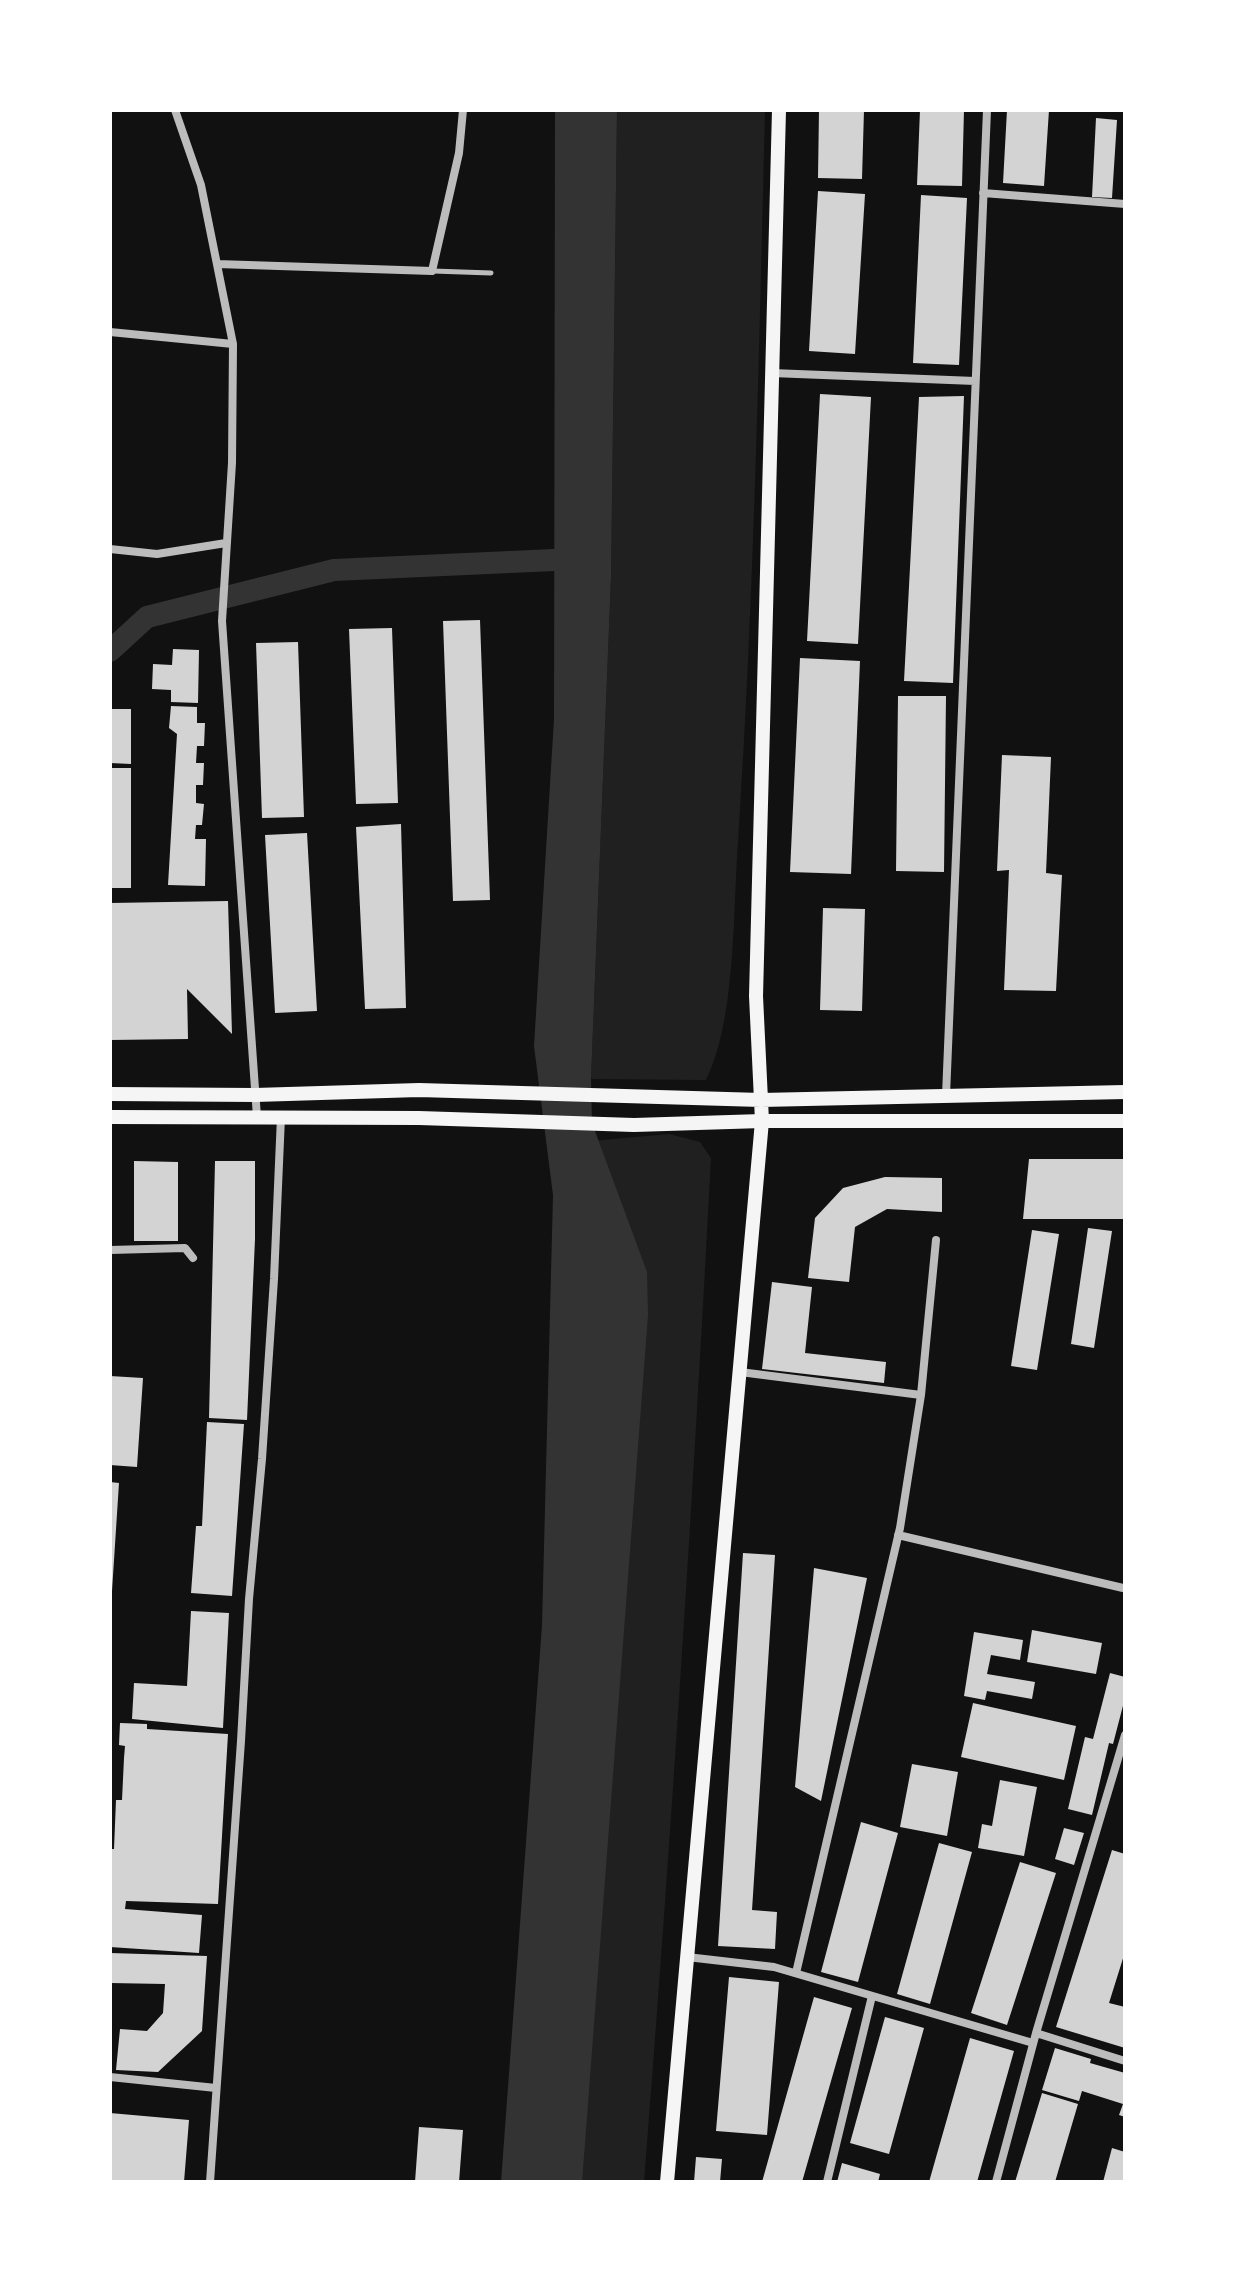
<!DOCTYPE html>
<style>
body{margin:0}
#map{position:relative;width:1235px;height:2292px;overflow:hidden;background:#111;font-family:Signika,sans-serif}
canvas{display:block}
.frame{position:absolute;inset:0;border:112px solid #fff;pointer-events:none}
</style>
<div id="map">
<canvas width="1235" height="2292"></canvas>
<div class="frame"></div>
</div>
<script>
const ctx = document.querySelector('canvas').getContext('2d');
ctx.lineJoin = 'round';
function paint(path, color) { ctx.fillStyle = color; ctx.fill(path, 'evenodd'); }
function strokePath(path, color, width, dash) { ctx.strokeStyle = color; ctx.lineWidth = width; ctx.lineCap = dash ? 'butt' : 'round'; ctx.setLineDash(dash || []); ctx.stroke(path); }
paint(new Path2D(`
 M617 110H765C759 354 754 598 738 842 733 910 736 1021 706 1080L591 1079 611 577Z
 M669 1134 700 1142 711 1158C693 1500 671 1841 644 2182H571L592 1141Z`), '#202020');
paint(new Path2D(`
 M555 110H617L611 577 591 1078 592 1123 647 1272 648 1315 582 2182H501L542 1625 553 1195 534 1046 554 719Z`), '#333');
strokePath(new Path2D(`
 M110 651 147 617 334 570 554 560`), '#333', 22);
paint(new Path2D(`
 M819 110H864L862 179 818 178Z
 M920 110H964L962 186 917 185Z
 M1007 110H1049L1044 186 1003 183Z
 M1096 118 1117 120 1112 198 1092 197Z
 M818 191 865 194 855 354 809 351Z
 M921 195 967 198 959 365 913 363Z
 M820 394 871 397 858 644 807 641Z
 M964 396 953 683 904 681 919 397Z
 M480 620 490 900 453 901 443 621Z
 M392 628 398 803 356 804 349 629Z
 M298 642 304 817 262 818 256 643Z
 M173 649 199 650 198 703 171 702V690L152 689 153 664 172 665Z
 M800 658 860 661 851 874 790 872Z
 M898 696H946L944 872 896 871Z
 M171 706 197 707V723H205L204 746H197L196 763H204L203 785H196V803L204 804 202 825H196L195 839H206L205 886 168 885 177 734 169 728Z
 M110 709H131V764L110 763Z
 M1002 755 1051 757 1046 873 1062 875 1056 991 1004 990 1009 870 997 871Z
 M110 768H131V888H110Z
 M401 824 406 1008 365 1009 356 827Z
 M307 833 317 1011 275 1013 265 835Z
 M228 901 232 1034 187 989 188 1039 110 1040V903Z
 M823 908 865 909 862 1011 820 1010Z
 M1029 1159H1125V1219H1023Z
 M134 1161 178 1162V1241H134Z
 M215 1161H255V1239L247 1420 209 1418Z
 M885 1177 942 1178V1212L887 1209 855 1227 849 1282 808 1278 815 1218 843 1188Z
 M1088 1228 1112 1231 1094 1348 1071 1344Z
 M1032 1230 1059 1234 1037 1370 1011 1366Z
 M772 1282 812 1287 805 1353 886 1362 884 1383 762 1369Z
 M110 1376 143 1378 137 1467 110 1465Z
 M207 1422 244 1424 232 1596 191 1593 196 1526H202Z
 M110 1482 119 1483 112 1591H110Z
 M743 1553 775 1555 752 1910 777 1912 775 1949 718 1946Z
 M814 1568 867 1578 821 1801 795 1787Z
 M191 1611 229 1613 223 1728 132 1719 134 1683 187 1686Z
 M1032 1630 1102 1643 1096 1674 1027 1662Z
 M974 1632 1023 1640 1020 1660 991 1655 987 1674 1035 1682 1032 1699 987 1691 985 1700 964 1696Z
 M1110 1673 1125 1677V1698L1113 1744 1109 1743 1092 1815 1068 1809 1085 1737 1093 1739Z
 M973 1703 1076 1726 1064 1780 961 1757Z
 M120 1723 147 1724V1729L228 1734 218 1904 126 1901 125 1909 202 1915 199 1953 110 1947V1849H114L116 1800H122L124 1758 125 1746 119 1745Z
 M912 1764 958 1772 947 1836 900 1827Z
 M1000 1780 1037 1787 1024 1856 978 1848 982 1824 992 1826Z
 M861 1822 898 1833 858 1982 821 1972Z
 M1064 1828 1084 1833 1074 1865 1055 1859Z
 M939 1843 972 1852 930 2004 897 1994Z
 M1112 1850 1125 1854V1952L1109 2003 1125 2007V2048L1056 2027Z
 M1020 1862 1056 1873 1007 2025 971 2013Z
 M110 1953 207 1956 202 2031 158 2072 116 2070 120 2029 147 2031 163 2013 165 1984 110 1983Z
 M729 1977 779 1982 767 2135 716 2131Z
 M814 1997 852 2008 802 2182H762Z
 M885 2017 924 2028 889 2154 850 2143Z
 M970 2038 1014 2051 977 2182H929Z
 M1055 2048 1091 2059 1090 2063 1125 2073V2117L1119 2115 1123 2104 1082 2091 1079 2101 1042 2090Z
 M1042 2093 1078 2104 1055 2182H1015Z
 M110 2113 189 2120 184 2182H110Z
 M419 2127 463 2130 459 2182H415Z
 M1112 2148 1125 2152V2182H1103Z
 M696 2157 722 2159 720 2182H694Z
 M842 2163 880 2174 878 2182H837Z`), '#d3d3d3');
strokePath(new Path2D(`
 M433 271 491 273`), '#bcbcbc', 5);
strokePath(new Path2D(`
 M175 110 201 185 233 344 232 463 222 621 257 1117
 M983 193 1125 204
 M217 264 432 271 459 153 463 110
 M110 332 233 344
 M772 373 975 381
 M110 549 157 554 226 543
 M946 1095 987 110
 M110 1250 185 1248 193 1258
 M740 1372 921 1395 900 1528 796 1973
 M921 1395 936 1240
 M898 1535 1123 1588
 M687 1957 774 1967 1033 2043
 M1036 2033 1125 2061
 M110 2077 216 2088
 M210 2182 241 1741 249 1599 262 1459 274 1279 281 1117
 M827 2182 872 1996
 M996 2182 1036 2033 1125 1735`), '#bcbcbc', 8);
strokePath(new Path2D(`
 M110 1094 255 1095 419 1090 761 1100 1125 1092
 M110 1117 419 1118 634 1125 762 1121H1125
 M667 2182 762 1121 756 996 779 110`), '#f5f5f5', 14);
</script>
